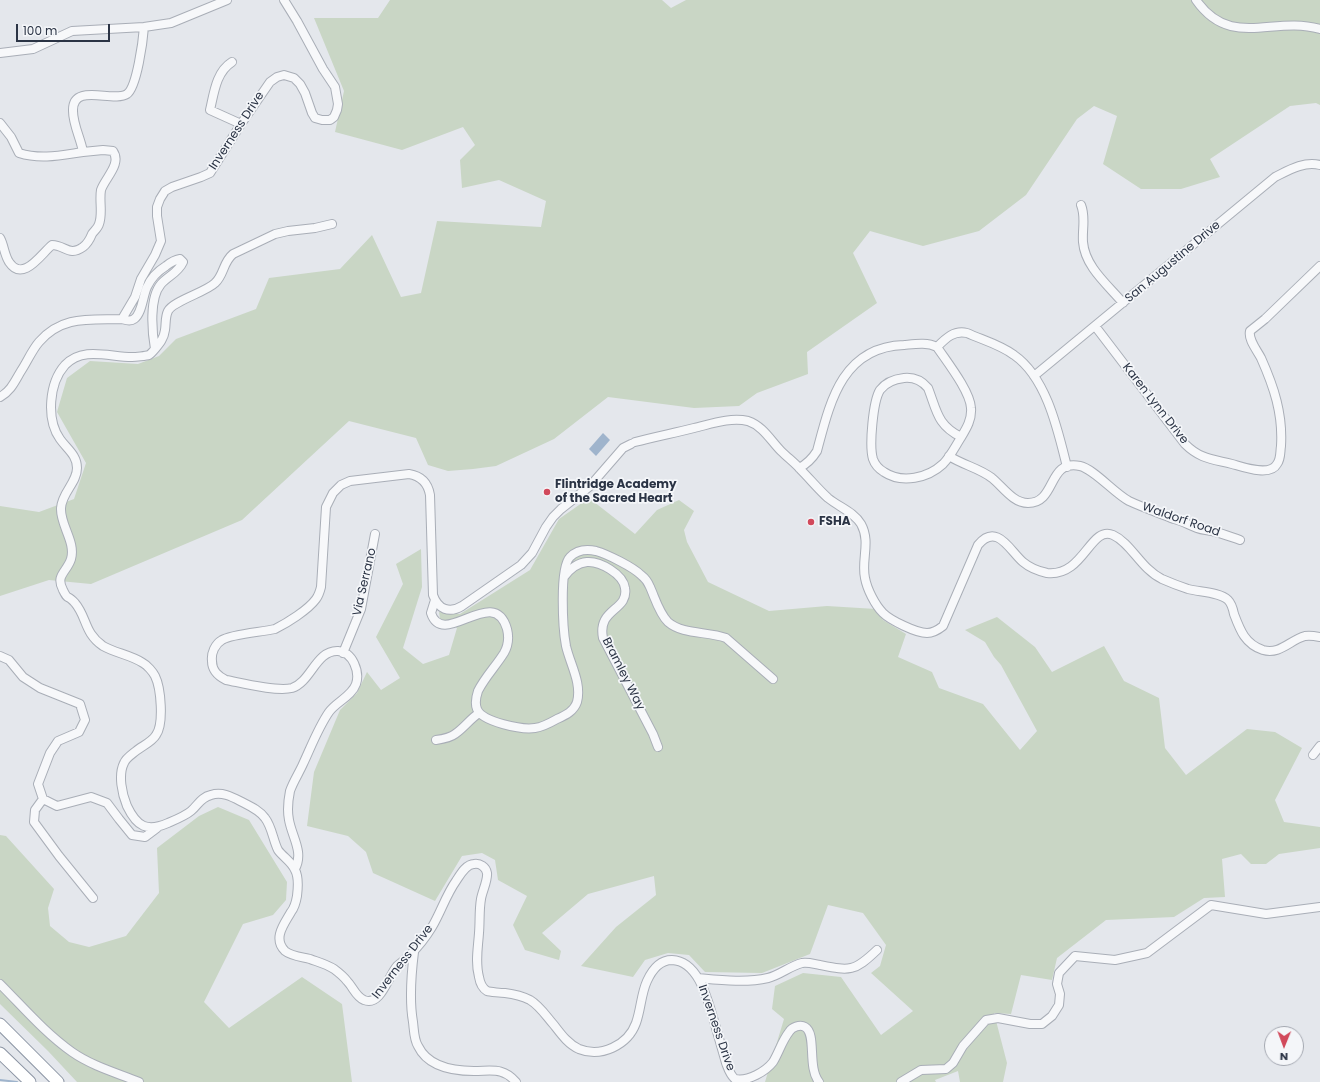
<!DOCTYPE html>
<style>
body{margin:0}
#map{position:relative;width:1320px;height:1082px;overflow:hidden;background:#e4e7ec;font-family:Poppins,sans-serif}
canvas{display:block}
.north{position:absolute;left:1264px;top:1026px;width:40px;height:40px;box-sizing:border-box;background:#f4f6f9;border:1px solid #a4a8b1;border-radius:50%;rotate:181deg;font-size:11px;font-weight:700;line-height:16px;text-align:center;color:#2b3445}
.north::after{content:'';display:block;margin:auto;width:14px;height:18px;background:#d1495b;clip-path:polygon(50% 0,100% 100%,50% 72%,0 100%)}
.scale{position:absolute;left:16px;top:24px;width:94px;height:18px;box-sizing:border-box;border:2px solid #2b3445;border-top:0;padding-left:5px;font-size:12px;line-height:14px;white-space:nowrap;color:#2b3445;-webkit-text-stroke:3px #f4f6f9;paint-order:stroke}
</style>
<div id="map">
<canvas width="1320" height="1082"></canvas>
<div class="north">N</div>
<div class="scale">100 m</div>
</div>
<script>
const ctx = document.querySelector('canvas').getContext('2d');
ctx.lineJoin = 'round';
function paint(path, color) { ctx.fillStyle = color; ctx.fill(path, 'evenodd'); }
function strokePath(path, color, width, dash) { ctx.strokeStyle = color; ctx.lineWidth = width; ctx.lineCap = dash ? 'butt' : 'round'; ctx.setLineDash(dash || []); ctx.stroke(path); }
function drawText(font, color, halo, rows, align = 'center') {
  ctx.font = font + ' Poppins,sans-serif'; ctx.lineWidth = 3.5; ctx.setLineDash([]); ctx.textBaseline = 'middle'; ctx.strokeStyle = halo; ctx.fillStyle = color; for (const [text, x, y, turn = 0] of rows) {
    ctx.save(); ctx.translate(x, y); ctx.rotate((+turn || 0) * Math.PI / 180); ctx.textAlign = isNaN(turn) ? turn : align; if (halo) ctx.strokeText(text, 0, 0); ctx.fillText(text, 0, 0); ctx.restore();
  }
}
paint(new Path2D(`
 M390 0H662L671 8 686 0H1320V105L1316 103 1290 106 1210 159 1220 177 1181 189H1141L1103 164 1117 116 1094 106 1077 119 1026 195 979 231 923 246 870 231 853 253 877 303 807 352 808 374 757 393 739 406 694 408 608 397 554 439 496 466 473 469 448 471 428 465 416 438 349 421 242 520 91 584 49 580 0 596V506L39 512 74 499 86 463 57 412 67 378 90 361 138 364 159 356 176 339 256 309 269 278 340 269 372 235 401 297 421 293 437 221 541 227 546 201 499 180 462 188 460 160 475 145 463 127 402 150 335 132 344 91 314 18H378Z
 M589 498 635 534 657 510 679 500 694 511 684 530 687 542 708 582 769 611 827 606 876 609 883 620 906 634 898 657 932 672 939 688 983 704 1020 750 1037 731 1001 665 994 657 985 642 965 630 997 617 1035 647 1052 672 1104 646 1124 681 1159 698 1165 748 1186 775 1247 729 1275 732 1302 748 1275 800 1284 822 1320 827V848L1279 854 1266 864H1251L1241 854 1222 859 1225 897 1204 898 1174 917 1106 920 1057 958 1052 980 1021 975 1011 1014 994 1013 1007 1063 1003 1082H960L958 1071 935 1080 936 1082H765L784 1019 772 1009 775 986 803 973 841 977 881 1035 913 1011 871 973 880 966 886 945 863 913 828 905 810 954 762 973 705 972 689 955 668 953 645 960 633 977 581 966 616 927 656 895 654 876 588 894 542 933 561 951 559 960 525 950 513 925 527 896 498 880 495 860 482 853 462 856 435 901 373 873 366 852 348 836 307 826 314 772 340 710 357 693 367 672 381 690 400 678 376 637 403 584 396 564 421 549 422 587 403 648 423 664 449 655 457 628 440 619 439 612 460 614 530 570 559 519Z
 M218 807 249 820 287 882 286 900 273 915 243 924 204 1002 229 1028 302 977 342 1004 352 1082H77L48 1051 0 1004V835L6 836 54 889 48 908 50 926 69 942 89 947 126 936 159 893 157 848 199 816Z`), '#c9d6c5');
paint(new Path2D(`
 M603 433 610 440 596 456 589 449Z`), '#9fb4cc');
strokePath(new Path2D(`
 M0 1080 17 1082`), '#9fb4cc', 2);
const minor = new Path2D(`
 M284 0 297 21 323 69 335 87 338 104 337 110 334 117 330 120H322L315 118 312 113 305 93 300 84 294 78 284 75 277 77 270 82 241 124 210 173 201 177 172 187 165 191 160 199 157 207V216L161 241 155 255 141 279 135 297 122 319C126 320 130 322 134 319 142 314 143 295 147 287 151 278 158 271 166 266 171 262 174 260 180 259L183 262C178 273 168 276 161 284 149 298 152 332 155 349 153 351 152 353 149 355 146 356 135 357 132 357 109 357 83 346 65 365 49 383 46 419 60 439 67 449 77 455 77 468 77 483 62 492 61 508 60 525 76 542 71 559 67 572 55 575 63 590 69 602 66 593 75 603 87 617 84 633 103 646 115 653 131 655 143 663 147 665 153 672 155 676 161 688 164 724 156 735 152 742 142 746 136 751 131 755 126 758 124 763 118 775 122 794 127 806 137 827 147 832 168 823 175 820 185 816 191 811 198 805 201 797 211 795 223 791 234 798 244 803 252 807 260 811 265 818 272 827 273 840 278 850 283 857 292 862 295 870 299 877 298 888 297 896 296 902 295 907 291 912 285 923 272 938 285 951 291 956 302 957 310 959 318 962 326 964 334 969 338 972 344 977 347 981 353 987 356 997 364 1000 381 1007 388 976 397 966 398 965 410 956 410 955 418 947 426 937 432 927 441 912 446 895 456 881 460 875 466 864 474 864 480 863 486 867 487 873 488 880 482 892 481 899 479 910 480 922 479 933 478 948 475 962 479 977 480 983 482 988 487 991 490 992 502 993 505 993 513 994 522 996 530 1000 540 1006 546 1016 554 1025 561 1034 568 1044 579 1049 601 1058 628 1045 636 1023 641 1009 641 994 647 981 652 970 660 960 672 960 699 961 708 1001 714 1021 718 1035 722 1049 726 1063 728 1068 730 1075 735 1079 748 1082 766 1071 773 1062 779 1052 782 1041 789 1032 792 1027 800 1024 805 1027 817 1034 807 1067 819 1082
 M1196 0C1231 50 1273 15 1320 29
 M0 53 33 49 72 31 144 27 171 23 227 0
 M232 62C216 72 214 93 210 110L241 124
 M0 123 11 137 19 153C41 160 62 155 83 152
 M1081 205C1086 217 1082 229 1083 242 1085 267 1108 285 1123 303
 M0 238C4 245 4 254 9 262 23 283 41 254 52 245 65 245 69 257 83 247 87 244 90 239 92 234 94 231 98 228 99 224 103 214 99 201 101 190 105 178 122 164 113 151L103 150 83 152C81 139 73 125 73 111 72 82 113 103 127 94 137 87 143 40 144 27
 M1095 326 1185 444C1200 459 1212 459 1232 464 1243 467 1270 477 1277 464 1281 459 1280 452 1281 446 1283 414 1274 387 1261 358 1257 350 1248 340 1250 331L1265 319 1320 266
 M937 347C947 362 970 391 971 408 972 420 966 429 960 439 955 447 950 457 943 464 928 478 902 484 884 472 879 469 875 465 873 459 869 446 873 401 880 390 886 382 895 379 904 378 914 377 922 381 928 388 937 411 937 425 961 437
 M155 349C160 343 164 338 165 330 166 324 165 317 168 311 173 301 206 292 215 283 224 275 223 262 233 254L275 234 288 231 315 228 332 224
 M1034 376 1275 177C1289 170 1304 161 1320 165
 M0 397C11 391 15 381 21 371 27 362 32 350 39 342 62 315 90 320 122 319
 M635 442C654 437 674 433 694 428 711 424 730 417 748 421 763 426 771 441 781 451 788 458 795 463 801 470 810 479 818 489 828 498 839 507 854 512 861 524 871 542 861 560 865 578 867 589 875 605 883 613 890 620 916 633 927 633 933 633 938 630 943 626L978 545C997 522 1010 551 1023 562 1030 568 1038 571 1047 573 1084 577 1090 525 1113 535 1131 543 1141 569 1162 579 1171 583 1179 586 1188 589 1200 592 1220 592 1228 600 1232 604 1233 609 1234 614 1240 630 1245 644 1263 650 1280 655 1290 640 1305 636 1310 635 1315 636 1320 637
 M949 456C963 465 979 468 992 478 1003 487 1013 503 1028 503 1057 503 1047 459 1080 466 1094 469 1114 493 1129 501 1144 508 1159 513 1174 519 1182 521 1189 525 1197 528 1202 530 1207 530 1212 531 1221 533 1231 537 1240 540
 M799 468C807 464 812 459 817 451 830 402 842 347 904 345 915 344 927 342 937 347 946 338 954 330 967 333 983 340 1001 345 1014 355 1047 378 1058 431 1067 467
 M564 577C569 570 577 563 587 562 600 561 623 574 625 588 629 611 597 608 603 638L653 734 658 747
 M435 600 431 613C443 650 494 583 507 629 509 637 508 646 504 653 496 666 485 677 478 691 476 697 475 704 477 709 482 722 522 730 535 728 543 727 550 723 557 719 566 715 574 711 577 702 582 683 570 664 566 646 563 630 559 568 570 557 577 550 587 549 596 551 607 554 633 567 641 575 645 578 648 582 650 587 655 598 659 613 668 622 683 635 707 631 726 638L773 679
 M343 653 361 609 375 534
 M0 656 9 660 23 677 40 688 80 704 85 720 79 732 58 741 50 753 38 784 43 799 57 806 91 797 107 803 119 819 132 835 145 837 157 828
 M436 740C443 739 450 738 455 734 464 728 470 719 479 713
 M1313 755 1320 746
 M43 799 35 810 34 822 59 856 93 898
 M295 869C304 852 292 837 289 820 287 810 288 801 290 791 293 782 299 773 303 764 311 747 318 728 329 712 336 702 352 696 356 684 360 672 353 652 338 651 316 650 311 682 292 688 277 692 242 683 226 680 218 676 212 671 212 661 211 653 215 644 222 640 231 634 262 632 275 629 287 623 308 610 316 599 319 595 320 591 321 587L326 507 333 493 341 485 350 481 409 474C421 476 428 483 430 495L433 595C438 609 449 614 462 606L521 565 532 553 546 527 553 517 561 509 590 486 623 448 631 444
 M414 952C411 976 409 999 413 1022 414 1030 414 1040 418 1046 428 1067 453 1071 474 1071 492 1071 503 1067 516 1082
 M698 978C720 980 746 983 768 978 780 975 790 966 802 963 808 962 814 964 820 965 850 971 854 972 877 950
 M0 984C23 1007 45 1033 72 1052 92 1066 117 1073 139 1082
 M901 1082 921 1070 946 1069 953 1063 963 1046 986 1020 998 1018 1030 1024H1042L1052 1016 1059 1005 1060 994 1057 984 1059 973 1075 956 1115 960 1147 953 1211 905 1266 914 1320 907`);
const highway = new Path2D(`
 M0 1024 58 1082
 M0 1053 30 1082`);
strokePath(minor, '#a9aeb7', 10);
strokePath(highway, '#8b94a3', 13);
strokePath(minor, '#f7f8fa', 8);
strokePath(highway, '#fff', 11);
for (const [x, y, r, color] of [
 [547,492,4,"#d1495b"],
 [811,522,4,"#d1495b"]
]) { const dot = new Path2D(); dot.arc(x, y, r, 0, 2 * Math.PI); ctx.fillStyle = color; ctx.fill(dot); strokePath(dot, '#f4f6f9', 1.5); }
drawText('12px', '#2b3445', '#f4f6f9', [
 ["Inverness Drive",237,131,-57],
 ["San Augustine Drive",1173,262,-40],
 ["Karen Lynn Drive",1155,404,52],
 ["Waldorf Road",1181,520,19],
 ["Via Serrano",365,582,-77],
 ["Bramley Way",623,674,63],
 ["Inverness Drive",403,962,-52],
 ["Inverness Drive",716,1028,71]
]);
drawText('bold 12px', '#2b3445', '#f4f6f9', [
 ["Flintridge Academy",555,485],
 ["of the Sacred Heart",555,499],
 ["FSHA",819,522]
], 'left');
</script>
